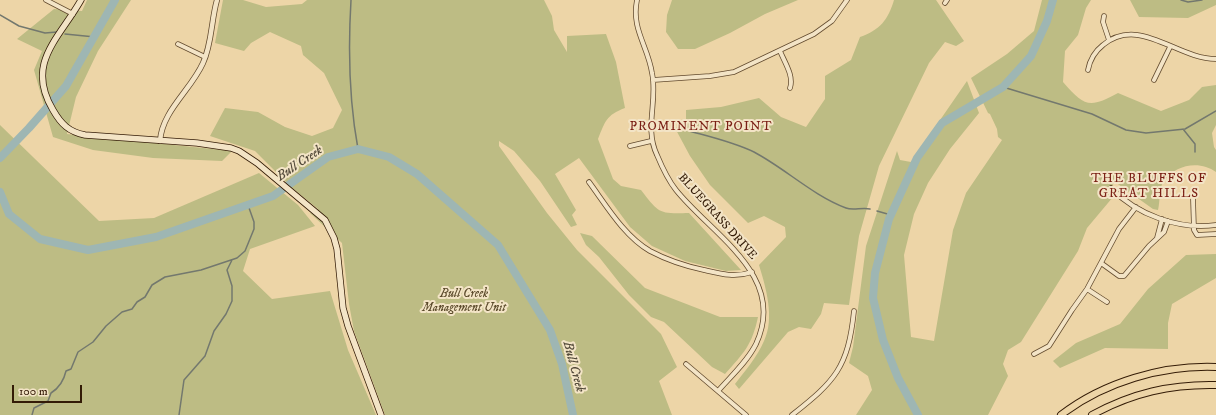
<!DOCTYPE html>
<style>
body{margin:0}
#map{position:relative;width:1216px;height:415px;overflow:hidden;background:#edd5a7;font-family:"IM FELL DW Pica",serif}
canvas{display:block}
.scale{position:absolute;left:12px;top:385px;width:70px;height:18px;box-sizing:border-box;border:2px solid #331b06;border-top:0;padding-left:5px;font-size:12px;line-height:14px;white-space:nowrap;color:#331b06;-webkit-text-stroke:3px #f3e4c6;paint-order:stroke}
</style>
<div id="map">
<canvas width="1216" height="415"></canvas>
<div class="scale">100 m</div>
</div>
<script>
const ctx = document.querySelector('canvas').getContext('2d');
ctx.lineJoin = 'round';
function paint(path, color) { ctx.fillStyle = color; ctx.fill(path, 'evenodd'); }
function strokePath(path, color, width, dash) { ctx.strokeStyle = color; ctx.lineWidth = width; ctx.lineCap = dash ? 'butt' : 'round'; ctx.setLineDash(dash || []); ctx.stroke(path); }
function drawText(font, color, halo, rows, align = 'center') {
  ctx.font = font + ' "IM FELL DW Pica",serif'; ctx.lineWidth = 4; ctx.setLineDash([]); ctx.textBaseline = 'middle'; ctx.strokeStyle = halo; ctx.fillStyle = color; for (const [text, x, y, turn = 0] of rows) {
    ctx.save(); ctx.translate(x, y); ctx.rotate((+turn || 0) * Math.PI / 180); ctx.textAlign = isNaN(turn) ? turn : align; if (halo) ctx.strokeText(text, 0, 0); ctx.fillText(text, 0, 0); ctx.restore();
  }
}
paint(new Path2D(`
 M87 0H131L98 51 76 97 67 134 232 151 222 161 153 158 93 150 53 137 34 70 42 51 17 39 54 9 82 11Z
 M223 0H243L266 7 302 4 307 0H544L552 16 554 30 567 52V36L606 34 616 62 625 108C606 115 605 122 598 139L613 179 621 186 641 190C659 213 658 214 689 213L741 270 726 271 685 261 652 246 630 227 579 158 555 174 576 210 572 215 577 225 571 227 540 181 514 151 499 141V146L547 213 577 250 661 334 677 367 659 381 672 415H385L354 331 349 304 342 243 310 213 318 209 291 187 255 151 210 136 225 108 258 112 285 127 312 136 333 128 342 110 324 73 303 55 301 46 270 32 251 43 244 51 215 43Z
 M672 0H798L765 14 730 33 695 49H678L666 32 667 15Z
 M894 0H936L964 41 956 46 945 42 929 63 879 166 859 236 849 305 824 303 821 314 811 329 799 327 788 332 739 389 735 384C745 371 757 357 764 341 775 318 766 288 759 265L786 237 785 227 764 216 748 223 710 185 690 156 675 128 686 124V110L721 107 759 98 781 117 806 127 825 99V76L851 60 860 37C880 30 888 20 894 0Z
 M1042 0H1091L1086 8 1078 35 1065 51 1063 82C1084 106 1089 109 1118 93L1161 111 1189 100 1202 87 1216 85V125L1212 133 1214 147 1216 150V172C1200 160 1175 164 1163 182 1159 189 1160 202 1158 210L1153 209 1115 182 1108 190 1113 197 1087 228 1078 251 1021 342 1008 350 1003 364 1008 376 988 415H856L872 390 868 376 849 363 853 347 866 246 897 151 900 160 911 162 967 81 979 113 950 149 928 183 914 214 904 255 911 337 934 341 953 230 966 193 1002 140 998 137 997 129 990 114 988 113 971 78 1007 54 1034 31Z
 M1130 0H1216V5L1188 18 1139 17Z
 M0 125 99 221 154 218 259 173 298 205 315 226 250 249 243 271 272 299 330 291 348 350 376 415H0Z
 M580 233 592 236 645 288 720 317H758C752 345 744 353 725 374L712 367 664 322 651 317 629 295 599 257 586 245Z
 M1216 254V278L1172 304 1168 323V349L1105 348 1060 368 1053 361 1076 343 1120 324 1148 289 1186 255Z`), '#bdbc84');
strokePath(new Path2D(`
 M351 0C348 50 349 100 358 149
 M1181 0 1188 2 1202 0
 M0 15 19 26 45 33 57 32
 M65 34 95 37
 M1003 87 1092 114 1126 130 1146 133 1185 129 1216 111
 M1183 129 1195 144V152
 M689 131C711 137 733 142 754 152 786 169 812 195 846 208 853 211 862 207 870 209
 M877 211 891 215
 M32 415 34 408 48 401 51 393C59 388 64 380 66 371L71 369 78 352 93 342 106 326 122 312 132 309 137 302 145 297 152 285 165 277 201 270 237 258 245 251 254 229V222L248 205
 M179 415 184 380 205 356 214 331 226 314 232 301V286L227 270 232 260`), '#73786e', 1.5);
strokePath(new Path2D(`
 M0 158 29 128 66 86 115 0
 M0 192 9 214 40 239 88 250 156 237 273 196 328 157 358 149 389 157 417 174 498 245 550 330 562 364 573 415
 M918 415 898 378 883 340 873 298 875 273 889 219 917 158 942 123 1003 87 1031 56 1047 21 1053 0`), '#9eb6b3', 8);
const minor = new Path2D(`
 M46 0 73 14
 M637 0C631 29 648 46 652 73 658 101 644 128 657 155 662 167 668 180 676 190 712 235 788 276 756 344 747 362 731 376 718 391
 M945 3 947 0
 M1104 16 1103 22 1109 40
 M178 44 205 57
 M780 51C785 63 794 76 790 88
 M1088 70C1090 59 1094 52 1103 45 1139 15 1177 59 1216 59
 M653 80 710 76 734 72 814 34 832 21 847 0
 M1154 80 1170 47
 M630 146 651 141
 M589 182C606 205 624 236 650 251 667 260 685 266 704 270 721 274 735 278 752 272
 M1111 188C1137 215 1179 230 1216 225
 M1193 198 1194 230 1197 235 1216 234
 M1157 238 1162 219
 M1101 263 1119 276H1124L1149 246 1164 232 1168 221
 M1087 289 1107 302
 M1034 354 1049 346 1072 310 1087 289 1119 229 1136 207
 M686 364 746 415
 M792 415C835 381 848 368 854 311`);
const tertiary = new Path2D(`
 M160 141C162 111 191 90 203 63 212 44 211 21 217 0`);
const secondary = new Path2D(`
 M81 0C59 39 25 63 53 110 61 124 69 132 85 135L197 143 231 148 239 151 257 163 325 220 334 238 337 249 343 308 348 326 381 415`);
const trunk = new Path2D(`
 M1061 415C1104 382 1162 365 1216 367
 M1092 415C1132 393 1171 384 1216 385`);
strokePath(minor, '#624a2e', 5.5);
strokePath(tertiary, '#624a2e', 6);
strokePath(secondary, '#331b06', 7);
strokePath(trunk, '#331b06', 8);
strokePath(minor, '#f3e4c6', 4);
strokePath(tertiary, '#f3e4c6', 4.5);
strokePath(secondary, '#f3e4c6', 5.5);
strokePath(trunk, '#edd5a7', 6);
drawText('12px', '#331b06', '#f3e4c6', [
 ["BLUEGRASS DRIVE",717,217,48]
]);
drawText('italic 12px', '#5c4b2c', '#f3e4c6', [
 ["Bull Creek",464,295],
 ["Management Unit",464,309]
]);
ctx.letterSpacing = '1px';
drawText('13px', '#7a1f14', '#f3e4c6', [
 ["PROMINENT POINT",701,127],
 ["THE BLUFFS OF",1149,179],
 ["GREAT HILLS",1149,194]
]);
ctx.letterSpacing = '0px';
drawText('italic 13px', '#534a3a', '#f3e4c6', [
 ["Bull Creek",300,164,-34],
 ["Bull Creek",573,367,75]
]);
</script>
